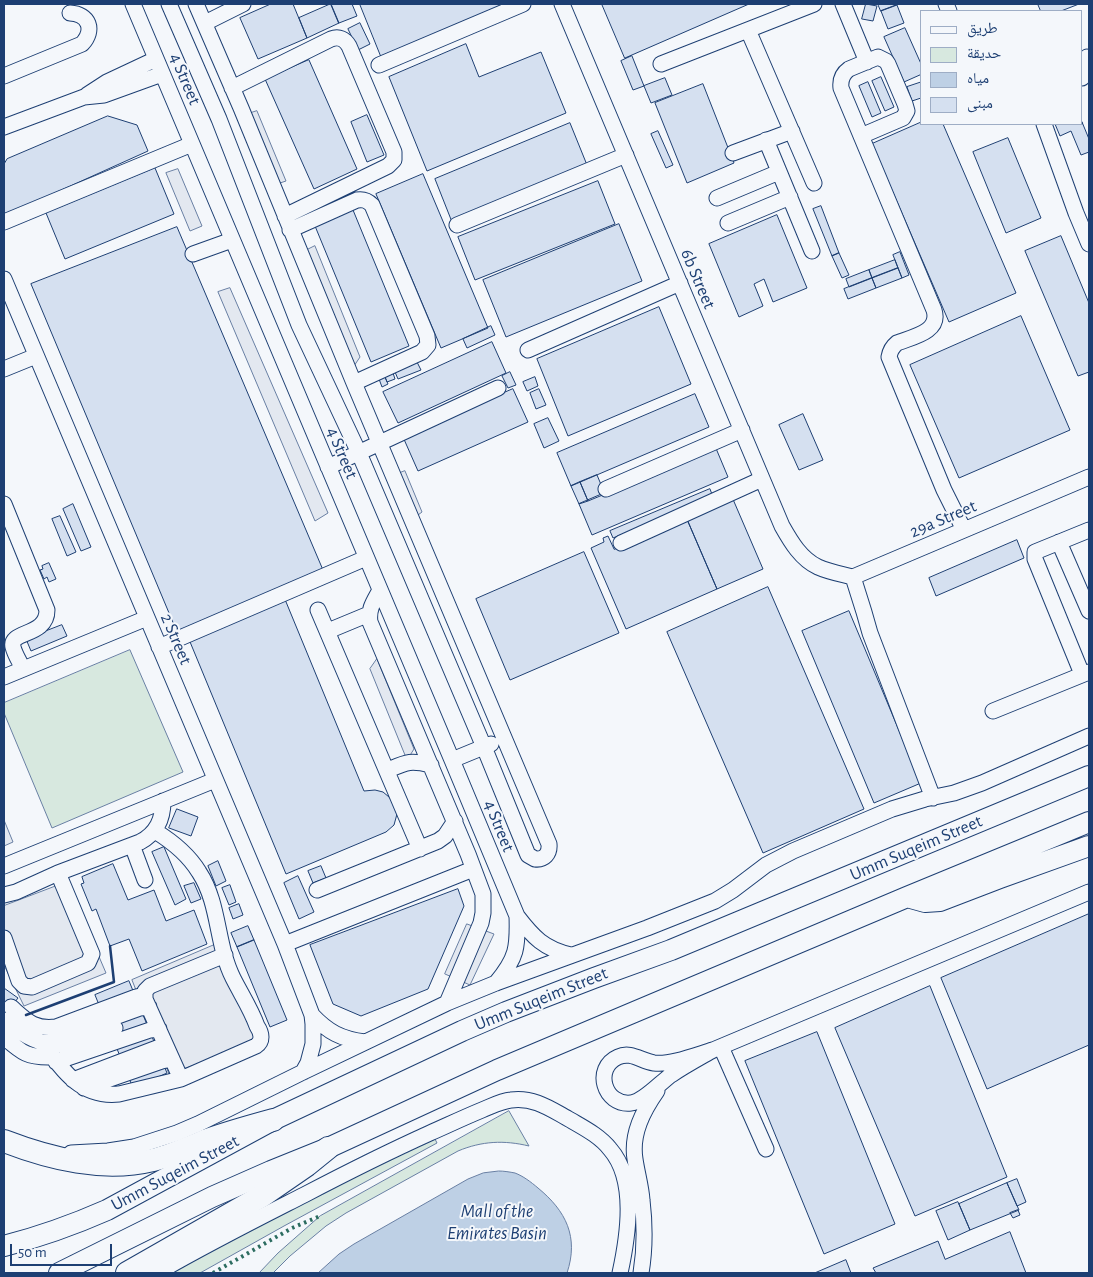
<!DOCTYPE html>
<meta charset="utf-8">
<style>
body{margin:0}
#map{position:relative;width:1093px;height:1277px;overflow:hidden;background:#f4f7fb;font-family:"Alegreya Sans","Noto Naskh Arabic",sans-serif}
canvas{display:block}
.frame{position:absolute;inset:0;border:5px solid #1d3f73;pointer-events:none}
.legend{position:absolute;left:920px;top:10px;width:162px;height:115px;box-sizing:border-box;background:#f4f7fb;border:1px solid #9eadc5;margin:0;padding:6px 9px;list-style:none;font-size:15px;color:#1d3f73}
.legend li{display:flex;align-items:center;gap:10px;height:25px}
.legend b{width:25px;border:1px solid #9eadc5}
.scale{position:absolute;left:10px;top:1244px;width:102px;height:22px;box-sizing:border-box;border:2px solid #1d3f73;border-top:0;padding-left:6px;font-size:15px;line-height:18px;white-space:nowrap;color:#1d3f73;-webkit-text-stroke:4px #f4f7fb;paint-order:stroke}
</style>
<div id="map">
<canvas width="1093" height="1277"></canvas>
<div class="frame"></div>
<ul class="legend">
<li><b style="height:6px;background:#f4f7fb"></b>طريق</li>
<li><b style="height:14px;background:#d7e8df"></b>حديقة</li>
<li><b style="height:14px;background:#bed0e5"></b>مياه</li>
<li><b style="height:14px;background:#d5e0f0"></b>مبنى</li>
</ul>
<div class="scale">50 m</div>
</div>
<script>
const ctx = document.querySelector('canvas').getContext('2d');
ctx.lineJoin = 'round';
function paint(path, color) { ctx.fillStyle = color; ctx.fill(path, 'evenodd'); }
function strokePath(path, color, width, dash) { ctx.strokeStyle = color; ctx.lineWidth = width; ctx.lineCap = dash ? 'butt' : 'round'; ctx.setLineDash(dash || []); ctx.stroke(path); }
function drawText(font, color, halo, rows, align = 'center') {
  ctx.font = font + ' "Alegreya Sans",sans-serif'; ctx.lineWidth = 4; ctx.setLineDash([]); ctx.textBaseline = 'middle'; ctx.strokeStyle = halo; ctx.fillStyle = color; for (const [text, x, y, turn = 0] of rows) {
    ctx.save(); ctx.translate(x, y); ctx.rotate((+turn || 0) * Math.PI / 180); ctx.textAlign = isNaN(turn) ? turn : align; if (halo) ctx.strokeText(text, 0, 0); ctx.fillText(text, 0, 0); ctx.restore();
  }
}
const green = new Path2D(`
 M130 650 183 772 52 828 4 713V703Z
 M509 1111 529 1146C504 1140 482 1141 458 1151L346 1213 326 1226 290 1256 273 1273H259L278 1253 320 1216Z
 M435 1139 437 1143 284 1226 200 1273H168L329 1188Z`);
paint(green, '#d7e8df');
strokePath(green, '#687fa3', 1);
const parking = new Path2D(`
 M257 111 286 181 277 184 248 114Z
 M178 169 202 226 190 231 166 173Z
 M315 246 360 357 352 369 303 252Z
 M230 288 328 513 315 521 218 292Z
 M405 471 422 512 414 518 395 475Z
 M377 659 414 749 407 760 370 669Z
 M4 820 13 842 4 846Z
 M67 882 106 973 24 1006 4 965V906Z
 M467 924 494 934 470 985 445 974Z
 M219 943 259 1042 169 1074 132 980Z`);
paint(parking, '#e3e8f0');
strokePath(parking, '#687fa3', 1);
const water = new Path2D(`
 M499 1171C504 1171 510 1172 515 1173 523 1176 531 1182 538 1188 566 1211 579 1237 567 1273H318L339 1254 354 1244 468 1179 483 1173Z`);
paint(water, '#bed0e5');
strokePath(water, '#687fa3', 1);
const building = new Path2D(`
 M271 4H293L307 38 258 59 240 18Z
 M331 4H352L357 16 339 23Z
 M331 4 339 23 307 38 299 18Z
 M360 4H508L381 56Z
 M602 4H749L625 58Z
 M866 4 877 6 873 21 862 19Z
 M878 4H896L897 5 881 11Z
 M1038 4H1079L1061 11H1041Z
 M897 5 904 23 888 29 881 11Z
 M360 23 370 44 358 50 348 29Z
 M905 28 922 66V74L904 82 884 37Z
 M466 44 479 77 541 52 566 113 427 171 389 77Z
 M632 56 644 86 633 90 621 61Z
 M309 60 357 169 314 189 265 79Z
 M881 77 894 107 885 111 872 81Z
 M665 78 672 95 651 103 644 86Z
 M868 82 881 113 872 117 859 86Z
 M922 82V100L921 98 912 101 907 87Z
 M703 84 734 163 687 183 655 103Z
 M367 115 384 155 367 162 351 122Z
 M108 116 137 125 148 151 4 216V164L7 159Z
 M922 122V124H943L1016 293 949 322 872 144Z
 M1082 122 1089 139V152L1081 155 1071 131 1060 136 1055 124H1082Z
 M570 123 587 165 452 222 435 179Z
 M658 131 673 165 666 168 651 134Z
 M1008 138 1041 218 1006 233 973 152Z
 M155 168 174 214 65 259 46 213Z
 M423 174 488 328 441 348 376 194Z
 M598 181 615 224 475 280 458 237Z
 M821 206 839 253 832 256 813 209Z
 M353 210 409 346 371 362 315 226Z
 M777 215 807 288 773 302 764 279 754 284 763 306 739 317 709 244Z
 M619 224 642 281 506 337 483 280Z
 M177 227 323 570 177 632 31 284Z
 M1061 236 1089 303V372L1078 376 1025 251Z
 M900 252 909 275 902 278 893 255Z
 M839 253 849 275 842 278 832 256Z
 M895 260 898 268 872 278 869 270Z
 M898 268 902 278 876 288 872 278Z
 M869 270 872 278 849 287 846 279Z
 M872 278 876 288 848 299 844 289Z
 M659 307 691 384 568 436 537 359Z
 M1021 316 1070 430 959 478 910 365Z
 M491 326 495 335 467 348 463 339Z
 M492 342 506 373 398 423 383 392Z
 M417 362 421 370 398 379 395 372Z
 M510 372 516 385 508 388 502 376Z
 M393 373 395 379 387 382 385 377Z
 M385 377 388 384 382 387 379 379Z
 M535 377 538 386 527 391 523 382Z
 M513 389 528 422 418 471 403 437Z
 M539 389 546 405 536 409 530 393Z
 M695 394 709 427 571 486 557 453Z
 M803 414 823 460 799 470 779 425Z
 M548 418 559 441 544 448 534 424Z
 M715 446 728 477 592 535 579 504Z
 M597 475 605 494 588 501 580 482Z
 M580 482 588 501 579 504 571 486Z
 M710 489 713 497 613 538 610 531Z
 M732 497 763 569 717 589 686 517Z
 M73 504 91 547 81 551 63 509Z
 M60 516 76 552 67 556 52 519Z
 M686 517 717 589 626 629 591 548 604 542 603 538 608 536 614 549Z
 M1017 540 1024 558 936 596 929 578Z
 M584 552 619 633 510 680 476 599Z
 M49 563 56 579 49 582 47 577 44 579 40 570 43 569 42 566Z
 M768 587 864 809 763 853 667 632Z
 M284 597 364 791 375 790 383 792 389 797 395 804 397 814 394 825 386 832 286 874 188 637Z
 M849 611 921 783 874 803 802 631Z
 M62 625 67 636 31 651 26 639Z
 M177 809 198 817 191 836 169 828Z
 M164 847 186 899 175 905 152 852Z
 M218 861 226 881 216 886 208 866Z
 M113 864 128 900 154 890 166 921 194 910 207 944 142 971 129 939 110 946 96 909 92 911 81 884 84 883 82 877Z
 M321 866 326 878 313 883 308 871Z
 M298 876 314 912 299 919 284 883Z
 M194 883 201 899 191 903 184 886Z
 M230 885 236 902 229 905 222 888Z
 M458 889 464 906 428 989 361 1016 333 1004 310 945Z
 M239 904 243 915 233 919 229 908Z
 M1089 914V1045L987 1089 941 978Z
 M248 926 254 940 237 947 231 933Z
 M254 940 287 1020 270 1027 237 947Z
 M129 981 167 1073 133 1088 95 995Z
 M930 986 1007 1177 915 1216 835 1028Z
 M4 988 18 998 4 1016Z
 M817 1032 895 1224 824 1254 745 1061Z
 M1017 1179 1026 1202 1017 1206 1007 1183Z
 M1007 1183 1019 1210 970 1230 959 1204Z
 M958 1202 970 1230 948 1240 936 1211Z
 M1018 1210 1020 1215 1013 1218 1010 1213Z
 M1010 1232 1026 1273H876L873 1268 938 1241 945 1259Z
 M846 1260 851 1273H815Z`);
paint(building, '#d5e0f0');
strokePath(building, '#1d3f73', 1);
const minor = new Path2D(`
 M133 4 452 760 517 916C533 937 544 949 571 955
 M169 4 219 119 299 325 359 453 484 747 528 855 535 859C544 860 550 854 549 844L354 383 241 108 196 4
 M562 4 782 526C791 542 801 559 818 567 829 572 841 574 853 577L1089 477
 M843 4 867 62
 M946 4 949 11
 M205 23 243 4
 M748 30 814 183
 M661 64 814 4
 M379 65 523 4
 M4 76 82 44C95 30 89 14 70 13
 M1082 78C1089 73 1091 65 1087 57
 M232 88 331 39C339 36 345 39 349 46L394 152V160L388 166 285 216
 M87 95 107 82 156 59
 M1044 124 1076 213 1089 244
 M4 127 84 97 104 95 162 74
 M861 136 903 118 907 111 905 104 888 64 886 61 878 57 849 69C842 74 840 80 841 88L934 310C941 332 912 337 897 343 892 347 890 351 889 357L944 490 964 530
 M766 140 812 251
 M733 153 792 131
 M717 198 779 172
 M4 222 192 144
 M728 223 790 197
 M457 225 626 155
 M290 230 357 200C363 199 367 200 372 205L427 336 428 345 422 352 354 383
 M193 254 232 240
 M4 279 285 944 312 1015 313 1024V1044L308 1063 303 1072
 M528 350 680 283
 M4 369 36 356
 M328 467 498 388
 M606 489 742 430
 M4 504 47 610C47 637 9 630 13 647 15 655 20 662 23 669
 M1059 542 1089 611
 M621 543 762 479
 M853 577 864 612 870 633 933 798
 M380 590C374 601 368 609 370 622L468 854 483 894V913L481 923 447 1003
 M318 610 420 849
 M328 631 369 614
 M159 647 366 558
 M1082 674 1035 559V552L1089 530
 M4 677 147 618
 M993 711 1089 672
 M452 760 491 744
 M388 770C407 762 410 760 431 765
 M132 845 145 880
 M4 866 215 780
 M317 890 438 841 445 836 455 821
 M4 895 16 892 58 873 140 842C157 833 163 819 163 801
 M4 938 19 981 24 986 32 987 88 963 92 954 58 873
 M285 944 473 869
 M496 983C517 958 518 947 517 916
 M11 1007C26 1020 34 1030 56 1027L136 997 145 995
 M149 1007 140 1008 43 1043C63 1071 81 1098 119 1094L181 1079 256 1046C259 1044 261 1041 261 1037 261 1033 259 1029 257 1026 251 1009 241 994 233 978 216 944 220 904 199 872 188 854 173 842 155 831
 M312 1015C328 1032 341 1039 365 1042
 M4 1020C22 1035 46 1050 71 1044 86 1041 101 1034 115 1028
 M4 1037C22 1053 28 1058 53 1057
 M721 1047 766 1149
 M713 1050C699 1058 684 1066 671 1075 660 1083 643 1102 631 1103 604 1106 593 1068 618 1057 631 1051 641 1061 654 1063 671 1065 696 1055 713 1050L1089 892
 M56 1062 150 1030 159 1029
 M181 1079 145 999V991L150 986 225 955
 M73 1080 157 1048 166 1047
 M84 1088 162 1061 172 1059
 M71 1153 108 1151 134 1147 177 1133 198 1124 303 1072 447 1003 496 983 647 928 715 901 733 890 766 865 793 851 892 809 925 799 954 793 982 783 1089 736
 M157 1273C205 1245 255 1220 304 1195 346 1173 388 1152 430 1133 448 1125 465 1117 482 1110 492 1106 501 1101 511 1100 533 1097 549 1108 567 1118 582 1127 599 1135 610 1149 637 1180 628 1236 620 1273
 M641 1273C645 1249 645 1225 642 1200 641 1186 637 1173 635 1159 631 1134 643 1111 657 1091`);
const major = new Path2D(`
 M907 897 925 902 940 901 1000 878 1089 846
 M4 1246C39 1237 73 1225 107 1210L273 1120 462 1031 506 1012 594 978 671 950 1089 776
 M59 1273 212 1197 271 1171 328 1148 497 1070 907 897 1089 822`);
const highway = new Path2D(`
 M4 1141C51 1159 103 1172 153 1160 172 1155 190 1147 207 1140 229 1132 251 1126 273 1120
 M127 1273 262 1196 307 1165 328 1148`);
strokePath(minor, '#1d3f73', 17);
strokePath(major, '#1d3f73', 22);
strokePath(highway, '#1d3f73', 24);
strokePath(minor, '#f4f7fb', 15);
strokePath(major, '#f4f7fb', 20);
strokePath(highway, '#f4f7fb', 22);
strokePath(new Path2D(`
 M213 1273 292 1228 320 1216`), '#2c6c60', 4, [2.5, 4]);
strokePath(new Path2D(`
 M26 1015 114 982 110 946`), '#1d3f73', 2.5);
drawText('18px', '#1d3f73', '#f4f7fb', [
 ["4 Street",185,79,67],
 ["6b Street",698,279,67],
 ["4 Street",342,453,67],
 ["29a Street",943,519,-23],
 ["2 Street",176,639,67],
 ["4 Street",499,826,68],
 ["Umm Suqeim Street",916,848,-23],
 ["Umm Suqeim Street",541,999,-22],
 ["Umm Suqeim Street",175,1173,-28]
]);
drawText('italic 19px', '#1d3f73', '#f4f7fb', [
 ["Mall of the",497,1211],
 ["Emirates Basin",497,1233]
]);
</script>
